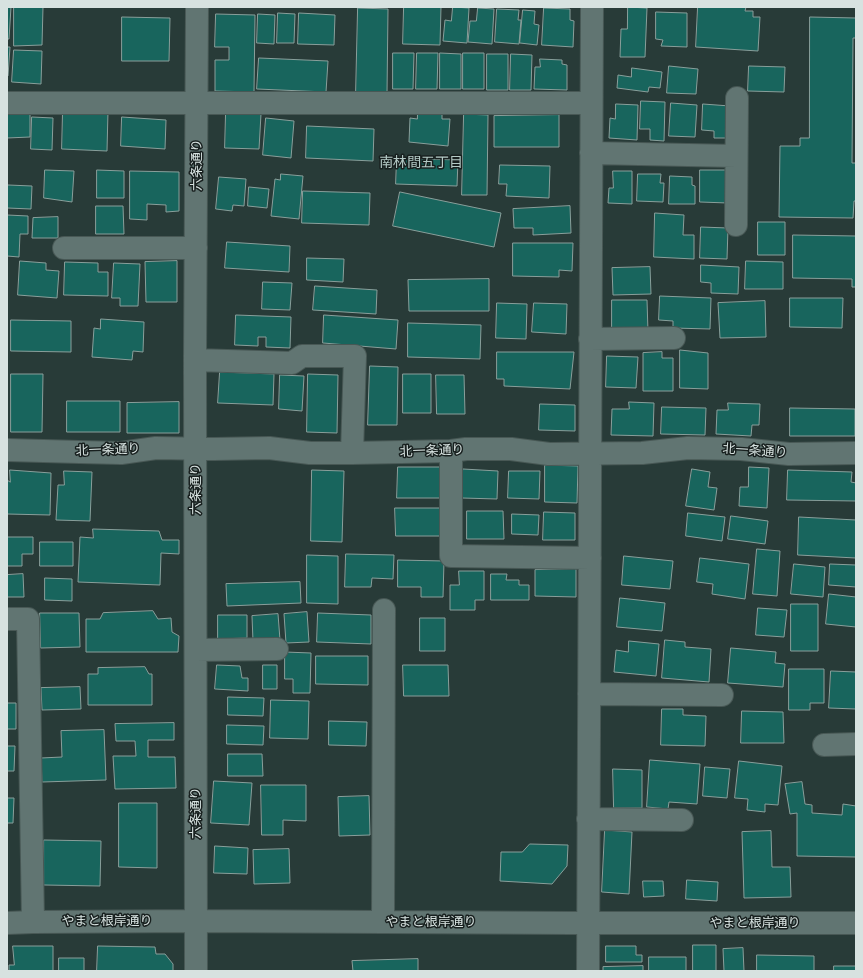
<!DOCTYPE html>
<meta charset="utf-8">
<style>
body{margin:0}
#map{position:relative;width:863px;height:978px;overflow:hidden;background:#283b38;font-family:"IBM Plex Serif",serif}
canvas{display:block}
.frame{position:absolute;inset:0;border:8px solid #d7e2e0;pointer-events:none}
</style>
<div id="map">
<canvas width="863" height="978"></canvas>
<div class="frame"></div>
</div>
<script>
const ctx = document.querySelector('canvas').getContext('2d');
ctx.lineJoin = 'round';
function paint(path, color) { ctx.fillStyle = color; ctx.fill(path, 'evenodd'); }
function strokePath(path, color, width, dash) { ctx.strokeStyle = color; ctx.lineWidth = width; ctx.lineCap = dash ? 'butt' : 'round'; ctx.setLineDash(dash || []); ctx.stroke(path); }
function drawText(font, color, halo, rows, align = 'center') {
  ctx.font = font + ' "IBM Plex Serif","Noto Sans JP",serif'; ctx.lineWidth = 3; ctx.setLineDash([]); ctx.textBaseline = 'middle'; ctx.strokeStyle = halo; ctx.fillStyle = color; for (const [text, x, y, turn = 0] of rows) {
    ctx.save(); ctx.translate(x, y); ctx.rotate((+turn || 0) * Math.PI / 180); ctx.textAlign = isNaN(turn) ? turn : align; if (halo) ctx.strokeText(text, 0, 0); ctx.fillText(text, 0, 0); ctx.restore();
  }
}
const building = new Path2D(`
 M7 7H11L9 39H7Z
 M14 7H43L42 45 14 46Z
 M404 7H441L440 45 403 44Z
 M453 7 469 8 467 43 443 41 445 20 451 21Z
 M628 7 647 8 645 57H620L621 29H627Z
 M698 7H746L745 11H753V17H760L758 51 696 47Z
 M358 8 388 9 387 94 356 93Z
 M478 8 494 9 492 44 468 42 470 21H476Z
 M544 8 570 9V20L574 21 573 47 542 45Z
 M497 9 519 10 518 20H521L519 44 495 42Z
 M523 10 535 11 534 24 539 25 537 45 520 43Z
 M656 12 687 13V47L661 46 663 40 656 39Z
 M278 13 295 14 294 43H277Z
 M299 13 335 15 334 45 298 44Z
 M216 14 255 15 254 92 215 91V60H229V47H215Z
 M258 14 275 15 274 44 257 43Z
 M122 17 170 18 169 61H122Z
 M810 17 856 18V38H853L852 163H856V201H854L853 218 779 217 780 146H800V138H809Z
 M7 47H10L8 76H7Z
 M14 50 42 51 41 84 12 82Z
 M393 53H414L413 89H393Z
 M417 53H438L437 89H416Z
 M440 53 461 54V89H440Z
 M463 53H484V89H463Z
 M487 54H508V90H487Z
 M511 54 532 55 531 90H510Z
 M259 58 328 61 326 92 257 89Z
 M540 59 562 60V64L567 65V90L534 89 535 67H540Z
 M669 66 698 69 696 94 667 93Z
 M749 66 785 67 784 92 748 91Z
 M632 68 662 72 660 88 649 87 648 92 617 88 618 75 631 77Z
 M641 101 665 102 664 141 650 140V129H640Z
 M671 103 697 105 695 137 669 136Z
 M616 104 638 105 637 140 609 138 610 118 615 119Z
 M703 104 730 106 729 138H714V131L702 130Z
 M63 110 108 111 107 151 62 149Z
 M7 111 30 112V137L7 138Z
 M418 111 442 113V119H450L448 146 409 142 410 118 417 119Z
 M226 112 261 114 259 149 225 148Z
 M464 114 488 115 487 195H462Z
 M559 115V147H494V116Z
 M32 117 53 118 52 150 31 149Z
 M122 117 166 120 165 149 121 146Z
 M266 118 294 121 291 158 263 155Z
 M307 126 374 129 373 161 306 158Z
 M397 158 458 160 457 186 396 184Z
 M500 165 550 166 549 198 506 196 507 184H499Z
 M45 170 74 171 72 202 44 198Z
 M97 170 124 171V198H97Z
 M700 170H729L728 203 700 202Z
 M130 171 179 172V211L166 212V205L147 204V220L130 219Z
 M613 171H632V204L608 203 609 188H613Z
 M281 174 303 176 299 219 271 216 275 179 280 180Z
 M638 174H661L660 183H664L663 202 637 201Z
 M670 176 692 177V185L695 186V204H669Z
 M219 177 246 179 244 206 233 205 232 211 216 209Z
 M8 185 32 186 31 209 7 208Z
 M249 187 269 189 267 208 248 206Z
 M303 191 370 193 369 225 302 223Z
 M400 192 501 213 494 247 393 226Z
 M96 206H123L124 234H96Z
 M570 206 571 233 533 235V228H514L513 209Z
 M655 213 684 215 683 235H694V259L654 257Z
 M7 215 28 216V234H20L19 257 7 256Z
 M58 217V238H32L33 218Z
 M758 222H785V255H758Z
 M701 227 728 228 727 259 700 258Z
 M793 235 856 236V287H852V279L793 278Z
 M227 242 290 246 289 272 225 268Z
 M513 243H573L572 271 559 270V277L513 276Z
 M307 258 344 259 343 282 307 280Z
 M20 261 46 263V270L59 271 57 298 18 295Z
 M177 261V302H146L145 262Z
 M746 261 783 262V289H745Z
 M65 262 98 263V272H108V296L64 295Z
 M114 263 140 264 138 306H120V298H112Z
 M701 265 739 267 738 294 711 293V283L701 282Z
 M650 267 651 294 613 295 612 268Z
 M489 279V311H409L408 280Z
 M263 282 292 283 290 310 262 309Z
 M315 286 377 290 376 314 313 310Z
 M660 296 711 298 710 329 673 328V321L659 320Z
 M790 298H843L842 328 790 327Z
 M612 300H647L648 332 612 333Z
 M765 301 766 337 720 338 718 303Z
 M497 303 527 304 526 339 496 338Z
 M534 303 567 304 566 334 532 332Z
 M236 315 291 317 290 348 266 347V337H258V346L235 345Z
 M324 315 398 320 396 349 323 343Z
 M101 319 144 322 143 352 133 351 132 360 92 357 94 328 100 329Z
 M11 320 71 321V352L11 351Z
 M408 323 481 325 480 359 408 357Z
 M680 350 708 353V389L680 388Z
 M497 352H574L570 389 504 386V379H497Z
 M662 352V358H673V391H643V353Z
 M607 356 638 357 636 388 606 387Z
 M370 366 398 367 397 425H368Z
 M220 372 274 374 273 405 218 403Z
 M11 374H43L42 432H11Z
 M308 374 338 375 337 433 307 432Z
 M403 374H431V413H403Z
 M280 375 304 376 302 411 279 409Z
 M436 375H464L465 414H437Z
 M67 401H120V432H67Z
 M179 402V433H127V403Z
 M629 402 654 403 653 436 611 435 612 409H629Z
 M728 403 760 404 759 425H752L751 436 716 434 717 410H728Z
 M540 404 575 405V431L539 430Z
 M662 407 706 408 705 435 661 434Z
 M790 408 855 409V436H790Z
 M545 465 578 466 577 503 545 502Z
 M398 467H441V498H397Z
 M749 467 769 468 767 508 739 506 740 487H748Z
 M463 469 498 471 497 499 462 498Z
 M692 469 710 472 708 487 717 488 714 510 686 506Z
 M10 470 51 473 50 515 7 514V480L10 482Z
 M312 470 344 471 342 542 311 541Z
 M788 470 852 472 851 482 856 483V501L787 500Z
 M64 471 92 472 90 521 56 520 58 485H64Z
 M509 471H540L539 499 508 498Z
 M395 508H441V536H396Z
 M467 511H503L504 539H467Z
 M544 512 575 513V540H543Z
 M688 513 725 517 722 541 686 536Z
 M512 514 539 515 538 535 512 534Z
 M731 516 768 521 765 544 728 539Z
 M799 517 856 520V558L798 555Z
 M93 529 159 531 162 540H179V554L161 553 160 585 78 582 80 537 93 538Z
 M7 537H33V554H22V566H7Z
 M40 542H73V566H40Z
 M757 549 780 551 777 596 753 594Z
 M346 554 394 555 393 579 372 578 371 587H345Z
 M307 555 338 556V604L307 603Z
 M624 556 673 561 670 589 622 585Z
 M700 558 749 564 745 599 712 594 713 584 697 582Z
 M398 560 444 561 443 597H421V587H398Z
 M794 564 825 567 823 597 791 594Z
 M830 564 856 565V587L829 585Z
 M576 569V597L535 596V570Z
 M459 571H484V600H475V610H450V585H459Z
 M23 574 24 597H7V575Z
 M491 574H507L506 580H519V585H529V600H491Z
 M45 578 72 579V601L45 600Z
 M300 582 301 603 227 606 226 584Z
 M829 594 856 597V627L826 624Z
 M620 598 665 603 662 631 617 627Z
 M791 604H818V651H791Z
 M758 608 787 610 784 637 756 635Z
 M153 611 158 619 171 618 172 632 179 636 178 652H86V619H100L103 613Z
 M307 612 309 642 286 643 284 614Z
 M40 613H79L80 647 41 648Z
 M318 613 371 615V644L317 642Z
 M278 614 280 640 253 641 252 616Z
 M218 615H247V638L218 639Z
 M420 618H445V651H420Z
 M665 640 685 642V647L711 649 709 682 662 678Z
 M629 641 659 644 656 676 614 672 616 650 628 652Z
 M731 648 776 652 775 663 785 664 783 687 728 683Z
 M285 652 311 653 310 693H293V679H285Z
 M316 656H368V685L316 684Z
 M217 665 240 666 242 678H248V691L215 689Z
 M263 665H277V689H263Z
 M403 665H448L449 696H404Z
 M145 667 149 674H152V705H88V674H98V668Z
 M789 669H824V703H810V710H789Z
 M831 671 856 672V709L829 708Z
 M80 687 81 709 42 710 41 688Z
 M228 697 264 698 263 716 228 715Z
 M271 700 309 701 308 739 270 738Z
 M7 703H16V729H7Z
 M662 709H683V715L706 716 705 746 661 745Z
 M742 711 783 712 784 743H741Z
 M329 721 367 722 366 746 329 745Z
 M174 723V740H148V757H175L176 788 115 789 113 756H136L135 741H116L115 724Z
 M227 725 264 726 263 745 227 744Z
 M104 730 106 780 42 782 41 758 62 757 61 731Z
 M7 746H15L14 771H7Z
 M228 754H262L263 776H228Z
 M650 760 700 764 697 804 669 802 668 809 647 807Z
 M739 761 782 766 778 805 765 804V812L747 810 748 799 735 798Z
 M705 767 730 769 727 798 703 796Z
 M613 769 642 770V808H614Z
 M214 781 252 783 249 825 211 823Z
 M802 782 805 804 812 805V813L842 815 843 804 856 806V857L797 856V813L790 814 785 784Z
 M261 785H306V821L283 820V835H262Z
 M369 796 370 835 339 836 338 797Z
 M7 798H14L13 823H7Z
 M119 803H157V868L119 867Z
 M605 830 632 832 629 894 602 892Z
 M771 831 772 867H790L791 897 744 898 742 832Z
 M44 840 101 841 100 886 44 885Z
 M530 844 568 845 567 866 552 884 500 881 501 852H522Z
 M215 846 248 848 247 874 214 873Z
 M289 849 290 883 254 884 253 850Z
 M687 880 718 882 717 901 686 899Z
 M643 881H663L664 896 644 897Z
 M693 945H716V971H693Z
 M13 946H53V971H9V965H14Z
 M98 946 155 947 156 954H165L173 964V971H97Z
 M606 946H636V955H642V962H606Z
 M743 948 744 971H724L723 949Z
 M757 955 814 956V971H757Z
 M649 957H686V971H649Z
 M59 958H84V971H59Z
 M418 959V971H353L352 961Z
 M643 966V971H603V967Z
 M834 966H856V971H834Z`);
paint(building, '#18655d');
strokePath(building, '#899f9b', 1);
const minor = new Path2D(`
 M7 103H591
 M591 153 736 156
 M736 225 737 98
 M64 248H196
 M590 339 674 338
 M195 360 292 363 302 356H355L352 453
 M7 450 80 452 121 453 156 448 214 449 269 448 310 453H352L451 451 466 449H511L549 454 642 453 688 448 741 449 789 454 856 453
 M451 451V556L590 558
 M7 619H28L33 922
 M196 650 277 649
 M589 694 722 695
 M824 745 856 744
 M588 819 682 820
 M383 922 384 610
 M7 923 33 922 196 921 572 923H856
 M196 971 195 360 197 7
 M588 971 592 7`);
strokePath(minor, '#485855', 24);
strokePath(minor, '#617572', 22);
drawText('13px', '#d7e2e0', '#18201f', [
 ["六条通り",197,165,-90],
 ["北一条通り",108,450,-2],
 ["北一条通り",432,451,-2],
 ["北一条通り",755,451,4],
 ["六条通り",196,489,-90],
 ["六条通り",196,813,-90],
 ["やまと根岸通り",107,921],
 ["やまと根岸通り",431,922],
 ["やまと根岸通り",755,923]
]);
drawText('14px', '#b4cac6', '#18201f', [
 ["南林間五丁目",421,163]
]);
</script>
